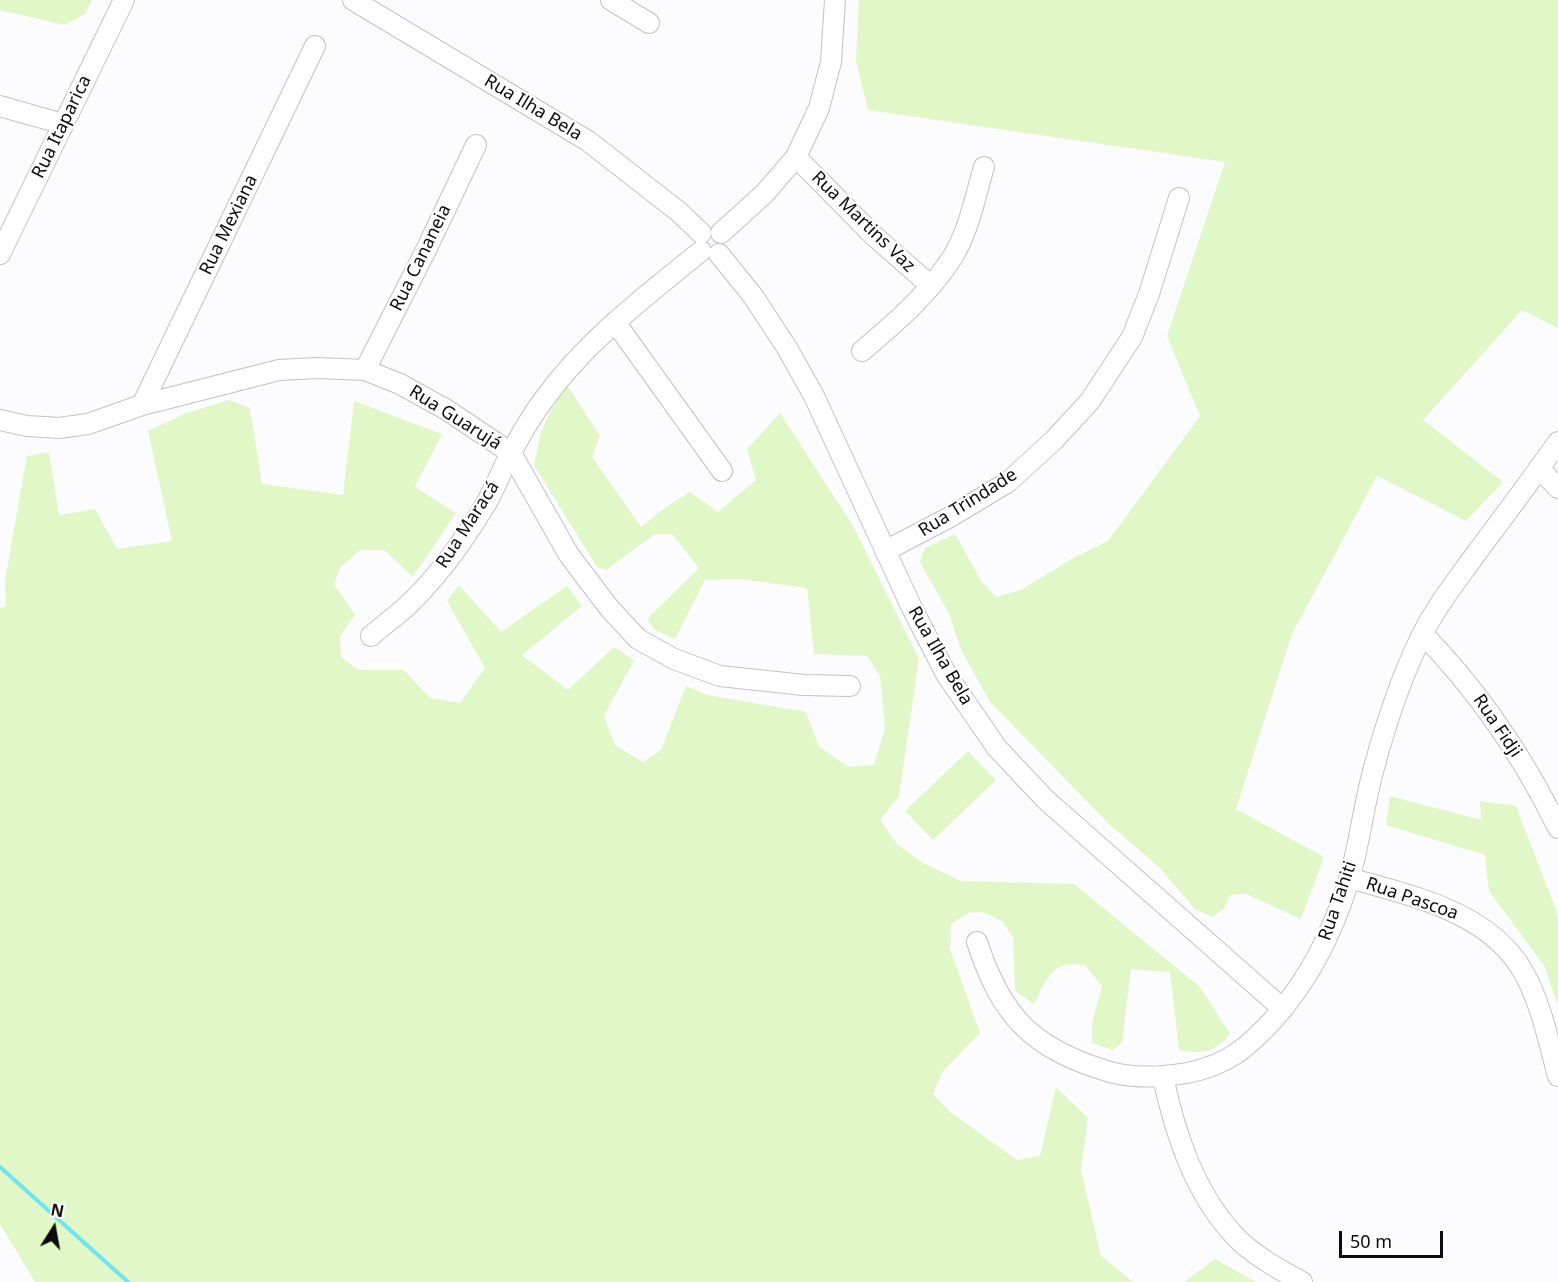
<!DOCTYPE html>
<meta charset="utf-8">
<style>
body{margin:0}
#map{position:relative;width:1558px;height:1282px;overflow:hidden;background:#fcfbfe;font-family:"Noto Sans",sans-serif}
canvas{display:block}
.north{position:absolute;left:24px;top:1198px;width:60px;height:60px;-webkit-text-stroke:4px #fff;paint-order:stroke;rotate:11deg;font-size:16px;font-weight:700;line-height:24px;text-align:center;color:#0c0b0e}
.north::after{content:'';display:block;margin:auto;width:21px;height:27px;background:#0c0b0e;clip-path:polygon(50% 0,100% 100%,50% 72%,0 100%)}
.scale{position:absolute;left:1339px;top:1231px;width:104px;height:27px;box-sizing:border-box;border:3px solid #0c0b0e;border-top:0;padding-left:8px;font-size:18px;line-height:21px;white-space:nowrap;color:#0c0b0e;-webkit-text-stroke:4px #fff;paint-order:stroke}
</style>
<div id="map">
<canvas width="1558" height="1282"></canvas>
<div class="north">N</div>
<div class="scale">50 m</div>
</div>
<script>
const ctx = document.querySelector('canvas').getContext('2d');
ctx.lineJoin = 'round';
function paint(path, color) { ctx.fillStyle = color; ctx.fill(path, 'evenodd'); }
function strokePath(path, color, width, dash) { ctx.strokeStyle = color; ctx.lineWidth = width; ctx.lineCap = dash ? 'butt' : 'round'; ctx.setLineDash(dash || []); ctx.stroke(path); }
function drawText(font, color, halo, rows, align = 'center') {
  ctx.font = font + ' "Noto Sans",sans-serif'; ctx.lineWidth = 4.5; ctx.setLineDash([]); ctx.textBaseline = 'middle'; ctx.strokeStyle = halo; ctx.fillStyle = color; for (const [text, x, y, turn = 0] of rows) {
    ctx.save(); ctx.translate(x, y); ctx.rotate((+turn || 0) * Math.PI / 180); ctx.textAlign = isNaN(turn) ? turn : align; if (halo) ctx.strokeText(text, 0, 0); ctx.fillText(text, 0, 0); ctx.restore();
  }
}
paint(new Path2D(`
 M0 0H92L85 14 65 25 0 10Z
 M859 0H1558V328L1522 310 1423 420 1503 482 1466 521 1377 476 1292 634 1236 809 1324 857 1301 919 1246 894 1230 895 1224 909 1212 917 1195 909 1159 867 1110 825 990 702 962 652 948 612 920 562 925 548 955 534 982 582 996 597 1021 590 1075 557 1108 541 1200 416 1167 336 1225 162 868 110 856 62Z
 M567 385 600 436 592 457 641 527 666 507 690 492 718 512 756 480 747 449 780 413 852 524 919 659 899 796 880 820 897 844 921 862 961 881 1074 884 1200 987 1230 1034C1214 1053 1203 1054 1179 1050L1170 972 1131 969 1122 1042 1113 1050 1092 1043V1023L1102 986 1085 965C1051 960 1048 977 1034 1004L1015 991 1013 937 1002 921 983 912 968 913 951 924 950 949 980 1033 943 1071 933 1094 950 1112 1017 1160 1040 1156 1056 1087 1088 1118 1081 1170 1101 1256 1133 1282H35L0 1224V608L6 606 5 580 27 456 49 452 59 515 95 509 117 549 172 541 148 431 184 414 229 400 250 408 262 484 343 495 354 401 442 434 415 487 456 513 413 577 384 550H360L340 568 334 584 355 615 340 636 341 657 359 670H404L430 698 460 703 485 668 447 601 459 585 501 632 567 586 582 606 522 655 568 690 614 647 634 660 604 716 615 745 643 762 661 750 686 686 707 695 806 712 819 747 849 767 874 765 885 728 880 676 867 656 814 654 807 588 740 579 705 580 675 639 655 630 647 619 699 568 672 534H655L606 570 597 567 534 465 541 432 550 412Z
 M968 751 996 780 933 840 905 811Z
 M1390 796 1481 820 1480 801 1516 806 1558 915V1006L1545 967 1489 891 1485 855 1386 825Z
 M1215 1259 1256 1282H1184Z`), '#e1f7c8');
strokePath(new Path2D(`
 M0 1167 128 1282`), '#6ee5f1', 4);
const minor = new Path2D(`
 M353 0 588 141 679 212 701 233
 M611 0 649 23
 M0 106 63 124
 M796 157 872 234 931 286
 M721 233 765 193 796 157 819 108 831 62 835 0
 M0 254 124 0
 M719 254 753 296 787 348 814 396 911 606 946 674 997 748 1046 800 1283 1009
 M615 322 722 471
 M862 351C895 323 928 295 952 258 969 231 975 197 984 167
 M365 370 426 250 476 145
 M142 405 315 46
 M0 420 27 426 59 428 88 424 142 405 279 370 318 368 365 370 400 384 447 410 511 453 569 555 610 609 638 639 674 659 720 676 804 685 850 686
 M1539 468 1558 488
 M885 551 950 517 1008 482 1054 440 1090 401 1132 337 1149 294 1179 198
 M1423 634C1478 691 1523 756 1558 828
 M371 636C382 626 395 617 406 607 438 577 465 539 487 502 496 486 502 469 511 453 521 434 532 415 545 398 587 340 646 296 701 251
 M1349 878C1412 896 1492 912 1525 975 1541 1004 1549 1043 1558 1076
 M977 942C1002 1018 1033 1049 1110 1072 1135 1079 1162 1077 1187 1073 1227 1065 1246 1049 1273 1020 1310 979 1333 932 1349 880 1360 842 1364 802 1375 764 1387 720 1401 678 1421 637 1436 606 1458 579 1478 551 1505 515 1532 479 1558 442
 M1163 1077C1175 1133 1194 1192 1234 1235 1251 1254 1280 1270 1302 1282`);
strokePath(minor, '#c4c0c9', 22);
strokePath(minor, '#fff', 20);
drawText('18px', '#0c0b0e', '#fff', [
 ["Rua Ilha Bela",533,108,31],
 ["Rua Itaparica",62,127,-64],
 ["Rua Martins Vaz",863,222,44],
 ["Rua Mexiana",229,225,-64],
 ["Rua Cananeia",421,258,-64],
 ["Rua Guarujá",455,418,32],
 ["Rua Trindade",968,503,-32],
 ["Rua Maracá",468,525,-57],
 ["Rua Ilha Bela",940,656,60],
 ["Rua Fidji",1497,726,56],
 ["Rua Pascoa",1412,899,19],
 ["Rua Tahiti",1338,901,-71]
]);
</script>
